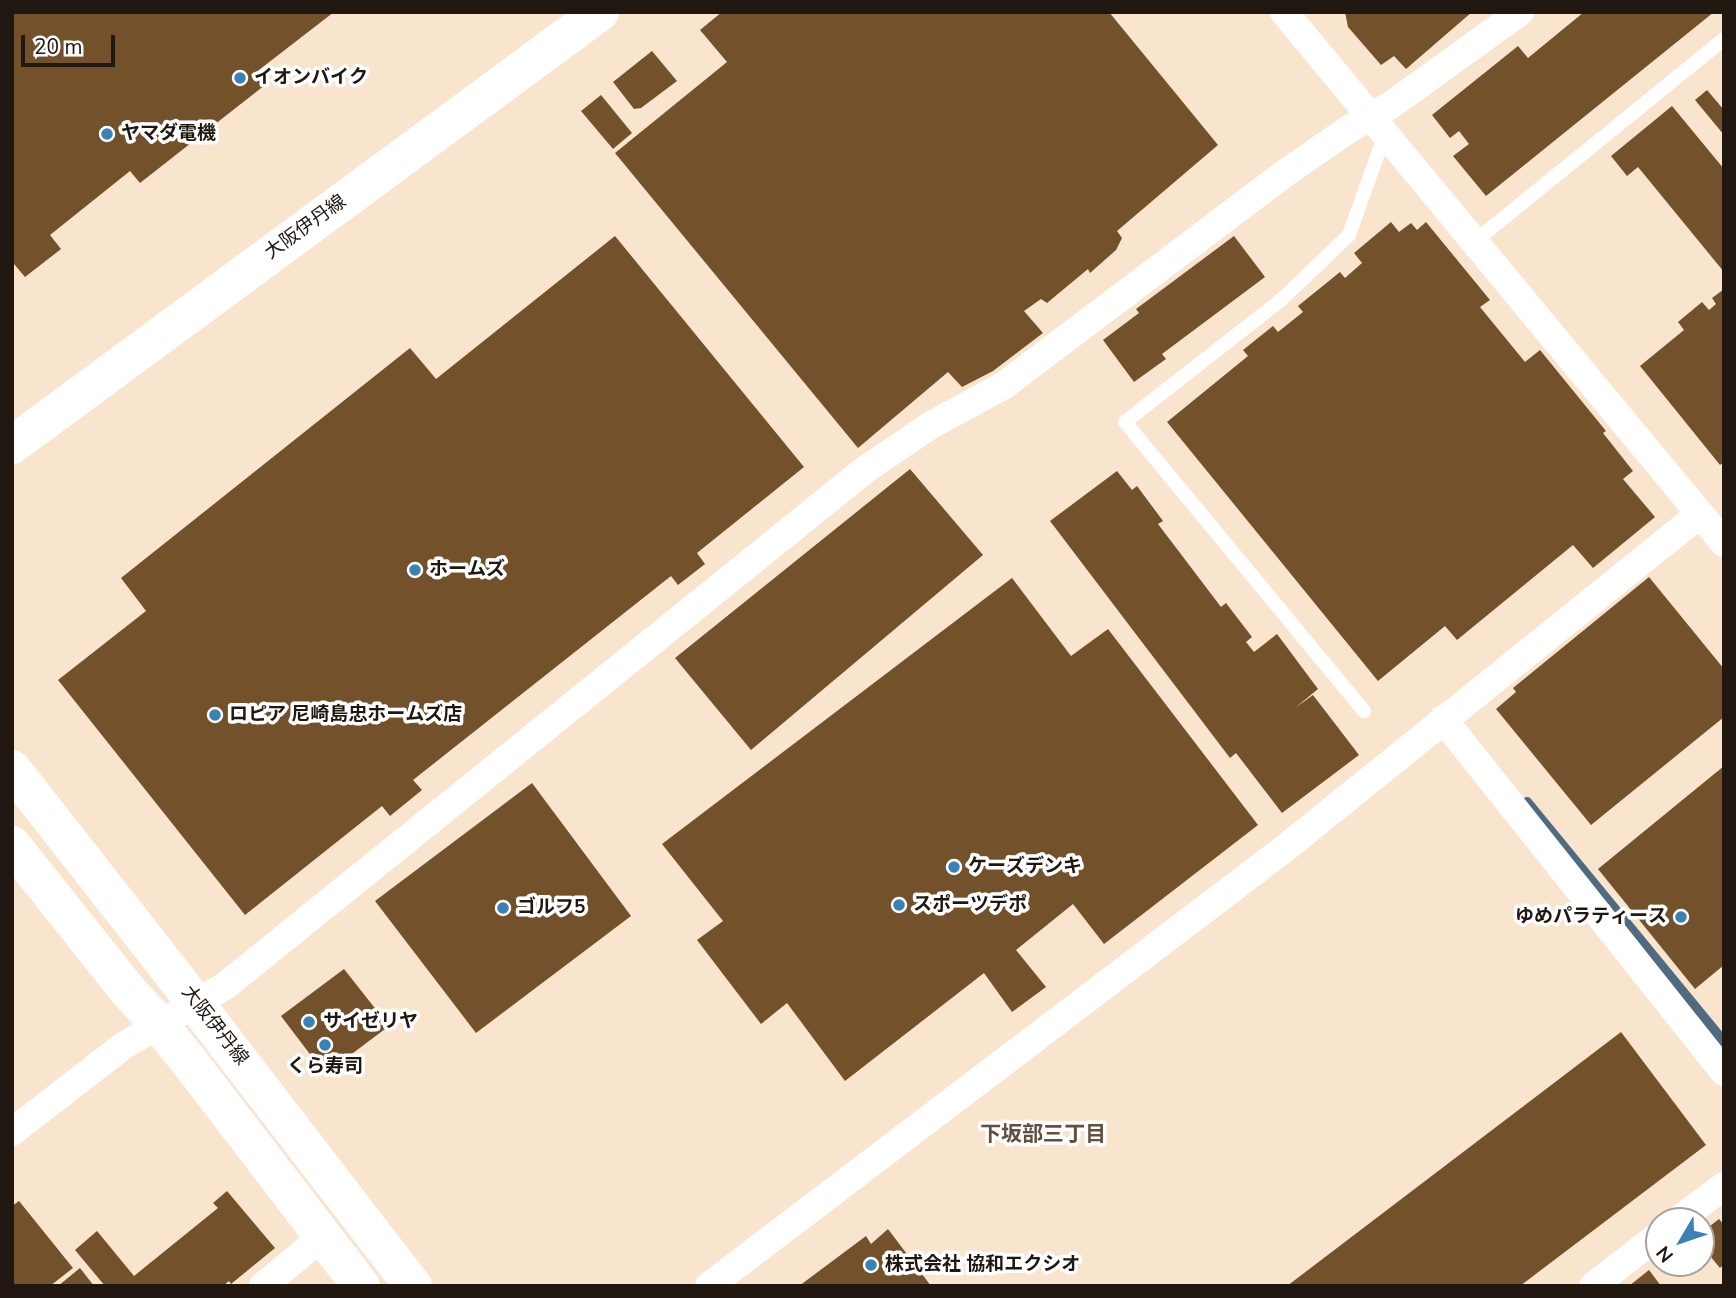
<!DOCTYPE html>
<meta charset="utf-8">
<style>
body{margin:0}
#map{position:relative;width:1736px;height:1298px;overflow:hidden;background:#f9e4ce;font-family:"Nunito Sans",sans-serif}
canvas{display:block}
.frame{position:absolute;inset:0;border:14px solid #1f1710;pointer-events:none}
.north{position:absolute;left:1645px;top:1207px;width:70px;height:70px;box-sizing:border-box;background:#fff;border:2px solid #a5a29f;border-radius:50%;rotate:231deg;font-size:19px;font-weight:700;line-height:28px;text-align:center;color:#1f1710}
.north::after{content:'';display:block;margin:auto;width:24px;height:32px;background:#3982b6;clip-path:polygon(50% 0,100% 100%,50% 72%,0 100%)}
.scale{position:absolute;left:21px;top:35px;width:94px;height:32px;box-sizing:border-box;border:4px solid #1f1710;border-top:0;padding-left:9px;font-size:21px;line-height:24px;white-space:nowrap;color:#1f1710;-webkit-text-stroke:5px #fff;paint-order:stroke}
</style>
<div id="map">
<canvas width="1736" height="1298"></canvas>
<div class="frame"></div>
<div class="north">N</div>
<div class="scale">20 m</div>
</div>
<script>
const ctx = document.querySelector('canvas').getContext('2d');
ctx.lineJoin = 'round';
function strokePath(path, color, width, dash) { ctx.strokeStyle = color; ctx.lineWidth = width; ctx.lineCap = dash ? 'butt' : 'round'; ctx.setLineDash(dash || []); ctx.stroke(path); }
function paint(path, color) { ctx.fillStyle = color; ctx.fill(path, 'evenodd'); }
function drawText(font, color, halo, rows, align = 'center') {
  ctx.font = font + ' "Nunito Sans","Noto Sans JP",sans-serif'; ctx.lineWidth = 7; ctx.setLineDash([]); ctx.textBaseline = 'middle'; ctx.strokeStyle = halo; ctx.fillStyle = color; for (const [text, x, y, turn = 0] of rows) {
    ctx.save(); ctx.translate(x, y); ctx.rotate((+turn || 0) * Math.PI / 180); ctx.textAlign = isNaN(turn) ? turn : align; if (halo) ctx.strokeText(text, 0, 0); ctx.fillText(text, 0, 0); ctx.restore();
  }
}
strokePath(new Path2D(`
 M1527 802 1724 1042`), '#4f6b81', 10);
paint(new Path2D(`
 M12 12H334L255 73 265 85 140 183 130 171 50 235 61 249 25 277 14 264 12 265Z
 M722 12H1109L1218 145 1117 231 1122 238 1116 250 1090 273 1088 269 1047 303 1041 299 1024 311 1043 333 993 371 962 387 948 372 858 448 615 153 727 62 700 30Z
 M1345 12H1472L1406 69 1394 56 1381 65 1348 27Z
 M1584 12H1714L1486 196 1453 156 1469 144 1459 131 1450 138 1432 115 1518 46 1528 58Z
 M652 51 677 81 641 108 634 109 613 82Z
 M1707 90 1724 110V135L1695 100Z
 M601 95 632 133 613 149 581 111Z
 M1672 106 1724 169V272L1638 167 1627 176 1611 156Z
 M1391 222 1399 232 1411 223 1417 230 1426 222 1490 300 1480 307 1525 362 1540 350 1606 431 1603 433 1633 471 1623 479 1655 517 1593 568 1573 545 1457 640 1445 626 1378 681 1167 422 1248 356 1243 350 1273 326 1278 332 1303 312 1298 306 1340 272 1345 278 1362 263 1354 253Z
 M615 236 804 467 697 553 705 564 678 585 671 576 413 780 422 790 390 816 382 806 245 915 58 680 146 611 121 578 410 348 436 379Z
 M1234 236 1265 277 1162 354 1166 359 1134 382 1103 340 1139 313 1136 309Z
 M1724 289V462L1720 465 1640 366 1684 330 1678 322 1702 302 1709 310 1716 304 1712 298Z
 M910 469 983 555 751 750 675 658Z
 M1117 471 1132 490 1137 486 1163 521 1158 524 1221 607 1226 603 1252 637 1246 642 1254 652 1277 634 1318 689 1295 708 1313 695 1359 755 1282 813 1236 753 1230 758 1050 521Z
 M1649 577 1724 669V717L1591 825 1496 709 1516 692 1513 688Z
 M1012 578 1071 656 1108 629 1258 825 1104 944 1073 904 1016 950 1046 987 1012 1012 984 973 845 1081 787 1003 761 1024 697 940 723 921 662 844Z
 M1724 766V965L1695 989 1598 869Z
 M532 783 631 916 476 1033 375 901Z
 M344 969 389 1026 325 1074 281 1016Z
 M1621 1032 1706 1145 1520 1286H1287Z
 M227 1191 275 1248 231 1284 229 1281 223 1286H105L75 1250 97 1231 134 1276 218 1208 213 1203Z
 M19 1201 73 1268 50 1286H12V1206Z
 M1719 1219 1724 1225V1264L1720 1268 1701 1245V1233Z
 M888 1229 931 1286H799L866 1236 871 1244Z
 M80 1268 94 1286H58Z
 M1649 1270 1661 1286H1629Z`), '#73512a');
strokePath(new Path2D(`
 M1474 242 1724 39
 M1364 711 1125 422 1281 300 1349 235 1385 134`), '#fff', 14);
strokePath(new Path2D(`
 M1284 12 1724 543
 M1443 719 1724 1072
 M12 1132 123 1046 225 986 866 469 931 425 1003 386 1284 174 1349 129 1391 105 1520 12
 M1677 1221 1724 1186
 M263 1286 322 1237
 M709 1286 1284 849 1700 514
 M1593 1286 1659 1235`), '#fff', 28);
strokePath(new Path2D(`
 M12 445 600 12
 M12 769 165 964 413 1286
 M12 845 129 992 158 1023 191 1064 361 1286`), '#fff', 38);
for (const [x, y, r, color] of [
 [240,78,7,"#3982b6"],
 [107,134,7,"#3982b6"],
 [415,570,7,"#3982b6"],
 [215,715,7,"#3982b6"],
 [954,867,7,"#3982b6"],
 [899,905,7,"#3982b6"],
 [503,908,7,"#3982b6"],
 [1681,917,7,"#3982b6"],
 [309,1022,7,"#3982b6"],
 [325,1045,7,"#3982b6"],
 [871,1265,7,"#3982b6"]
]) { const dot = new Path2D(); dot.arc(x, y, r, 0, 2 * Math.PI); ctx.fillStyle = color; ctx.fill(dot); strokePath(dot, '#fff', 2.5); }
drawText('bold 19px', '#1f1710', '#fff', [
 ["イオンバイク",254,78],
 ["ヤマダ電機",121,134],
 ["ホームズ",429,570],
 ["ロピア 尼崎島忠ホームズ店",229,715],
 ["ケーズデンキ",968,867],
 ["スポーツデポ",913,905],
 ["ゴルフ5",517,908],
 ["ゆめパラティース",1667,917,"right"],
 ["サイゼリヤ",323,1022],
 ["くら寿司",325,1067,"center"],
 ["株式会社 協和エクシオ",885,1265]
], 'left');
drawText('19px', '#1f1710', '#fff', [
 ["大阪伊丹線",306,228,-36],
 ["大阪伊丹線",214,1026,52]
]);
drawText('bold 21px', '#62503e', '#fff', [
 ["下坂部三丁目",1043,1136]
]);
</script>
